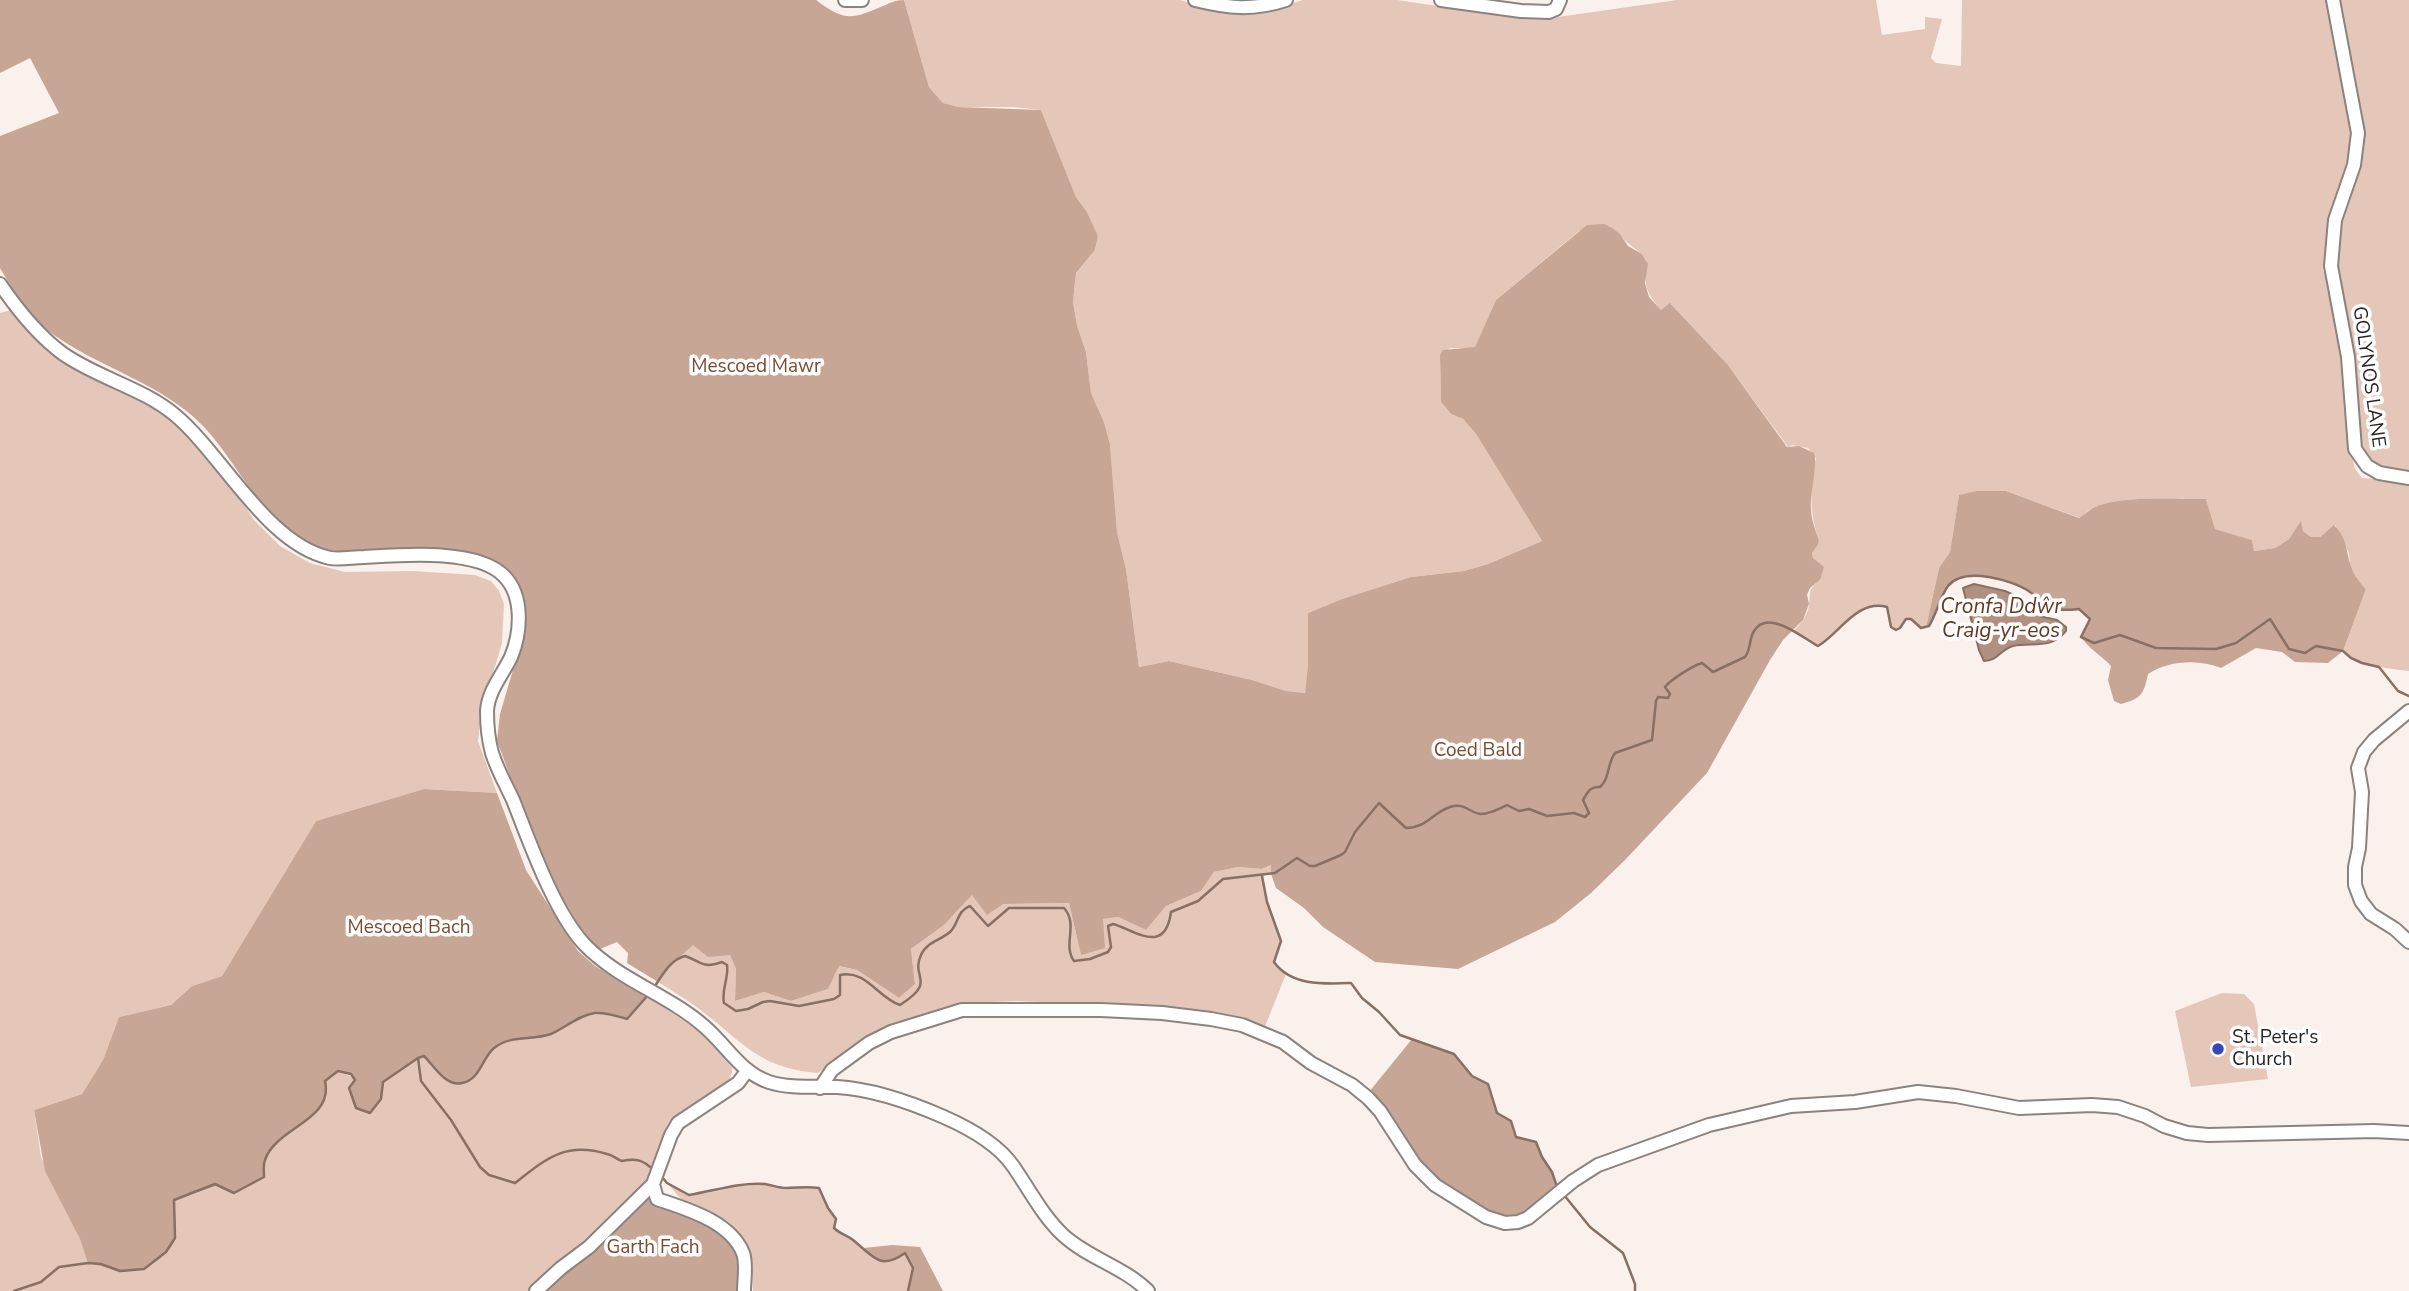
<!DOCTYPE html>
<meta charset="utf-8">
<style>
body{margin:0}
canvas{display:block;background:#faf0ec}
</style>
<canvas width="2409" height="1291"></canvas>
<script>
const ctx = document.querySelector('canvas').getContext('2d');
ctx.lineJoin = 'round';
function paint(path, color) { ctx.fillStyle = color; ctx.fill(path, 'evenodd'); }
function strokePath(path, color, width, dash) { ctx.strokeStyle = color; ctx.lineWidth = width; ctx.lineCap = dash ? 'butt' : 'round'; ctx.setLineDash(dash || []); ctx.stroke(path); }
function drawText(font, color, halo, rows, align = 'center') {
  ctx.font = font + ' "Nunito Sans",sans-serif'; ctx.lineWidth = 7; ctx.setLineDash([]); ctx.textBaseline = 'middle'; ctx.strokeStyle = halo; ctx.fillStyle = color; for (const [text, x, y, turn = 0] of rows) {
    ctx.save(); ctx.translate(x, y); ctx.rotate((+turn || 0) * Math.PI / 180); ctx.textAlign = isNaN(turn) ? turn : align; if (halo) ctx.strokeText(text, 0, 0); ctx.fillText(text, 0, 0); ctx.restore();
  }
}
paint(new Path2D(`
 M904 0H1180L1208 9 1228 12 1265 11 1303 0H1397L1485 13 1551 18 1677 0H1876L1882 35 1925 29V17L1942 19 1931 58 1936 63 1961 66 1962 0H2326L2350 119 2353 142 2349 163 2333 208 2326 242 2323 270 2334 304 2343 351 2345 415 2349 444 2355 469 2362 478 2409 481V671C2386 668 2361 667 2343 651L2366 589 2356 578 2350 564 2349 553 2335 525 2320 537H2311L2303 531 2301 523 2289 539 2275 548 2254 551 2252 540 2215 529 2206 499C2177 499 2119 495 2093 508 2088 510 2084 515 2080 518L2006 491 1959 495 1950 552 1939 568 1926 627 1921 628 1911 619H1906L1900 628 1896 630 1891 627 1887 607C1857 599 1840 633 1818 646L1794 631C1800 624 1808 615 1809 605 1811 590 1807 591 1820 580V564L1813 558 1812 553 1818 545 1819 540C1809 512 1810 488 1816 458L1808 448 1792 445 1788 447 1728 365 1671 304 1661 310C1652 299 1644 290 1646 274 1646 273 1648 265 1647 263 1645 252 1627 246 1620 234L1579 231 1496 300 1475 348H1450L1440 355 1441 402 1451 414 1463 419 1476 434 1542 541 1488 564 1464 571 1411 577 1342 599 1308 613V664L1305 693 1286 691 1252 680 1169 661 1139 667 1126 569 1117 532 1110 444 1104 422 1091 393 1086 352 1077 325 1073 302 1076 273 1095 250 1098 236 1087 212 1076 197 1041 110 1013 107H957L943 103 929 87Z
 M2336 0H2409V473L2385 469 2369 461 2356 434 2337 279 2339 221 2359 162Z
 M11 310 36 340 65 362 156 409 176 424 223 472 254 520 280 546 310 563 345 572 413 571 475 575 491 581 499 591 504 604 502 643 482 711 478 741 497 793 424 789 316 821 222 976 192 986 171 1005 119 1017 103 1060 82 1094 34 1110 41 1157 80 1239 88 1262 120 1271 175 1238 174 1200 218 1186 264 1161 278 1140 320 1108 325 1081 338 1071C354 1075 367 1089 381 1099L383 1082 418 1058 424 1056 436 1070H479C499 1030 514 1044 548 1034 553 1033 558 1029 563 1027 593 1013 594 1011 627 1019L647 996 701 1032 732 1068V1073L727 1084 685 1110 668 1123 654 1172 598 1234 547 1270 530 1291H0V313Z
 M1272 865 1271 874 1262 876 1267 902 1281 941 1274 962 1286 974 1264 1029 1255 1024 1221 1015 1151 1007 1017 1001 966 1003 893 1025 860 1040 818 1073C756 1068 741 1039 695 1006 683 997 670 990 658 982L668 967 693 944 730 955 736 969 735 1001 764 992 791 1001 828 989 838 966 857 970 899 998 915 984 911 949 944 925 972 895 1003 904 1069 903 1081 955 1103 919 1118 917 1146 930 1166 906 1201 891 1214 872 1238 867 1262 869Z
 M2222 993 2244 994 2254 1004 2268 1079 2191 1087 2175 1011Z
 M667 1183 689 1195C714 1191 739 1182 765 1184 772 1185 779 1188 786 1188 797 1188 807 1186 819 1188L828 1208 836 1219 834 1228C840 1234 847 1235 853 1240 873 1256 880 1270 905 1253L913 1268 908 1291H753L751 1253 729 1222 681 1199Z`), '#e5c7ba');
paint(new Path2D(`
 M0 0H816C844 21 851 20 883 6 890 3 896 0 904 0L929 87 943 103 958 107 1041 110 1076 197 1087 212 1098 236 1095 250 1076 273 1073 302 1077 325 1086 352 1091 393 1104 422 1110 444 1117 532 1126 569 1139 667 1169 661 1252 680 1286 691 1305 693 1308 664V613L1342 599 1411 577 1464 571 1488 564 1542 541 1476 434 1463 419 1451 414 1441 402 1440 355 1443 350 1475 347 1496 300 1587 225 1604 224 1612 228 1620 234 1628 246 1642 254 1648 264 1645 283 1649 297 1661 310 1670 303 1728 365 1787 447 1799 446 1814 453C1818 463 1810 493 1811 508 1811 519 1815 529 1819 540L1818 545 1812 553 1813 558 1824 567 1820 580 1810 588 1807 595 1809 604 1803 620 1783 640 1770 660 1707 773 1625 860 1591 893 1555 922 1458 969 1375 962 1323 927 1304 908 1276 888 1271 874V865L1262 869 1238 867 1214 872 1201 891 1166 906 1146 930 1118 917 1103 919 1105 948 1081 955 1069 903 1003 904 987 915 972 895 944 925 911 949 915 984 899 998 857 970 839 966 828 989 791 1001 764 992 735 1001 736 969 730 955 708 957 693 945 668 967 658 982 627 963 628 953 617 942 600 949 590 944 544 867 497 741 500 714 518 653 522 609 482 557C452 557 422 556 391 555 367 554 341 556 318 547 262 527 241 465 202 425 162 384 103 369 57 337 33 322 14 292 0 268V136L59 113 30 58 0 73Z
 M1977 491H2006L2079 518C2084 515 2088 511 2093 508 2117 495 2178 499 2206 499L2215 529 2252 540 2254 551 2275 548 2289 539 2301 521 2303 531 2311 537H2320L2334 525C2348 540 2345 548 2351 566 2354 575 2359 582 2366 589L2343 651 2328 663 2295 662 2282 652 2256 648 2221 668C2199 659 2169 660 2148 674 2144 694 2141 699 2121 704L2114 701 2108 680 2111 666C2101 655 2089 649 2081 637L2090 619 2079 609C2070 610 2060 611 2052 608 2042 605 2038 597 2031 592 2013 580 1964 566 1948 586 1941 595 1936 615 1929 626L1926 627 1939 568 1950 552 1959 495Z
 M424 789 497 793 526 870 578 951 595 966 647 996 627 1019C616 1016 606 1012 595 1013 579 1015 565 1028 551 1034 531 1041 512 1034 494 1048 482 1058 480 1079 462 1083 446 1087 434 1066 424 1057L418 1058 383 1082 381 1099 370 1113 356 1108 349 1088 355 1080 351 1075 338 1071 325 1081C334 1122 276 1126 265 1160 263 1165 264 1172 264 1177L234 1193 217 1186 174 1200C174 1211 178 1229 175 1239 167 1259 141 1274 120 1271 109 1270 99 1264 88 1263L80 1239 45 1171 34 1110 82 1094 103 1060 119 1017 171 1005 192 986 222 976 316 821Z
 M1412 1039 1454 1054 1472 1076 1488 1084 1497 1113 1511 1121 1516 1137 1536 1142C1540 1153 1546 1161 1551 1170 1554 1176 1553 1182 1557 1188L1524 1215 1503 1219 1445 1186 1417 1161 1369 1092Z
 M648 1194C657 1208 665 1207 680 1212 700 1219 733 1235 739 1258 741 1268 739 1281 738 1291H541L596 1250 624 1215Z
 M892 1245 920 1247 943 1291H908L913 1268 905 1253C886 1264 880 1266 864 1248Z`), '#c8a695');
const water = new Path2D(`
 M1974 584 2005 591 2025 600 2039 616 2057 620 2066 627V631C2051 650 2033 642 2013 646 2001 649 1998 661 1984 661L1979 650 1963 588Z`);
paint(water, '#b19080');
strokePath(water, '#887064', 2);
strokePath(new Path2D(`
 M1262 876 1267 902 1281 941 1274 962C1291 986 1324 984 1351 983L1362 998 1379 1012 1400 1035 1454 1054 1472 1076 1488 1084 1497 1113 1511 1121 1516 1137 1536 1142 1542 1157 1552 1172 1557 1187
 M655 986C663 974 670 960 685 956 703 962 702 969 722 962L727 965C729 978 721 990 724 1003L736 1011 748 1009 763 1002 770 1001 799 1006 834 999 840 995V975C866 969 878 998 900 1005 938 981 910 978 921 955 926 942 942 940 951 931 959 922 957 911 970 906L988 926 1009 908H1064C1079 925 1062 944 1074 961L1090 959 1108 952 1111 947 1108 926 1113 924C1135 930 1165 956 1171 912L1198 901 1223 879 1275 873 1297 858 1310 866H1315L1341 855 1345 852 1355 832 1379 803 1406 828C1428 827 1432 813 1450 807 1465 802 1469 813 1481 814 1490 814 1499 809 1507 805L1519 811 1529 809 1547 816 1574 813 1585 817 1589 813 1583 800C1588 792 1590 786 1600 787 1610 778 1607 764 1615 753L1652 740 1656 701 1658 697 1668 698 1670 694 1665 687C1670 680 1694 665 1702 663L1713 672 1745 657C1751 649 1749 639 1754 631 1768 608 1803 638 1818 646 1840 633 1857 599 1887 607L1891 627 1896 630 1900 628 1906 619H1911L1921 628 1929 626C1936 615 1941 595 1948 586 1964 566 2013 580 2030 592 2038 597 2042 605 2052 608 2060 611 2070 610 2079 609L2090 619 2081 637 2094 643 2120 635 2156 648 2216 649 2236 643 2270 619 2289 649 2305 653 2316 646 2343 651 2351 658 2362 663 2379 667 2398 691 2409 696
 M418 1058 421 1081 451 1120 480 1167 489 1175 515 1183C546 1159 565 1141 607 1154 613 1155 616 1159 622 1161 636 1158 644 1160 653 1170
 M662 1177 667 1183 689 1195C714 1191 739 1182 765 1184 772 1185 779 1188 786 1188 797 1188 807 1186 819 1188L828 1208 836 1219 834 1228C840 1234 847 1235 853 1240 873 1256 880 1271 905 1253L913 1268 908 1291
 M1564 1195 1590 1227 1623 1253 1635 1284V1291
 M14 1291 41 1282 59 1267 88 1263 101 1264 120 1271 144 1269 166 1252 175 1238 174 1200 215 1184 234 1193 264 1177C264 1172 263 1165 265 1160 276 1127 334 1121 325 1081L338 1071 351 1074 355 1080 349 1088 356 1108 370 1113 381 1099 383 1082 418 1058 424 1056C434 1066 446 1087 462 1083 480 1080 482 1058 494 1048 512 1034 531 1041 551 1034 565 1028 579 1015 595 1013 606 1012 616 1016 627 1019L649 994`), '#887064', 2.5);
const minor = new Path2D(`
 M845 0H862
 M1195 0C1228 8 1252 11 1286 0
 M1441 0 1521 11 1549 12 1556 9 1560 0
 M2333 0 2358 133 2354 165 2335 220 2331 266 2348 357 2355 449 2367 466 2379 473 2409 478
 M0 284C17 309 38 335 62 353 95 377 143 388 175 415 222 454 267 545 330 558 340 560 353 557 364 557 400 555 477 548 504 576 524 596 521 633 511 657 503 674 488 691 487 711 487 723 489 742 492 753 497 769 506 785 513 800 530 843 554 912 585 945 619 980 669 995 705 1027 727 1046 740 1072 769 1082 791 1089 814 1086 837 1087 872 1089 912 1103 944 1117 969 1128 997 1143 1013 1166 1029 1189 1042 1215 1063 1235 1088 1258 1124 1267 1148 1291
 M2409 711 2374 740 2364 752 2358 768 2362 792 2359 848 2355 867V885L2361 901 2371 914 2395 929 2409 942
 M820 1088 832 1070 869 1043 891 1032 962 1010H1101L1162 1013 1211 1019 1242 1025 1283 1042 1311 1063 1352 1085 1368 1098 1380 1111 1415 1165 1435 1185 1486 1217 1505 1223 1518 1222 1528 1218 1573 1181 1598 1165 1709 1125 1791 1106 1855 1102 1918 1092 1956 1096 2019 1108 2092 1105 2118 1107 2145 1116 2164 1126 2187 1133 2208 1135 2374 1131 2409 1133
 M653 1184 657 1199C686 1209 730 1221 743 1253 747 1263 744 1280 744 1291
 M536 1291 561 1268 589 1247 653 1184 671 1135 678 1123 738 1083 747 1071`);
strokePath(minor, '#8b837f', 16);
strokePath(minor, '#fff', 12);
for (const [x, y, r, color] of [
 [2218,1049,7,"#3647b9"]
]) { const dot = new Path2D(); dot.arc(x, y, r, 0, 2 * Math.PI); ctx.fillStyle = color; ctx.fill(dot); strokePath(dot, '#fff', 2.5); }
drawText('19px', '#7a4a31', '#fff', [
 ["Mescoed Mawr",756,367],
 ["Coed Bald",1478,751],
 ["Mescoed Bach",409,928],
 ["Garth Fach",653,1248]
]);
drawText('19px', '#282423', '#fff', [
 ["GOLYNOS LANE",2368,377,82]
]);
drawText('19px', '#282423', '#fff', [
 ["St. Peter's",2232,1038],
 ["Church",2232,1060]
], 'left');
drawText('italic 21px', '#66371f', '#fff', [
 ["Cronfa Ddŵr",2001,608],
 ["Craig-yr-eos",2001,632]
]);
</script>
